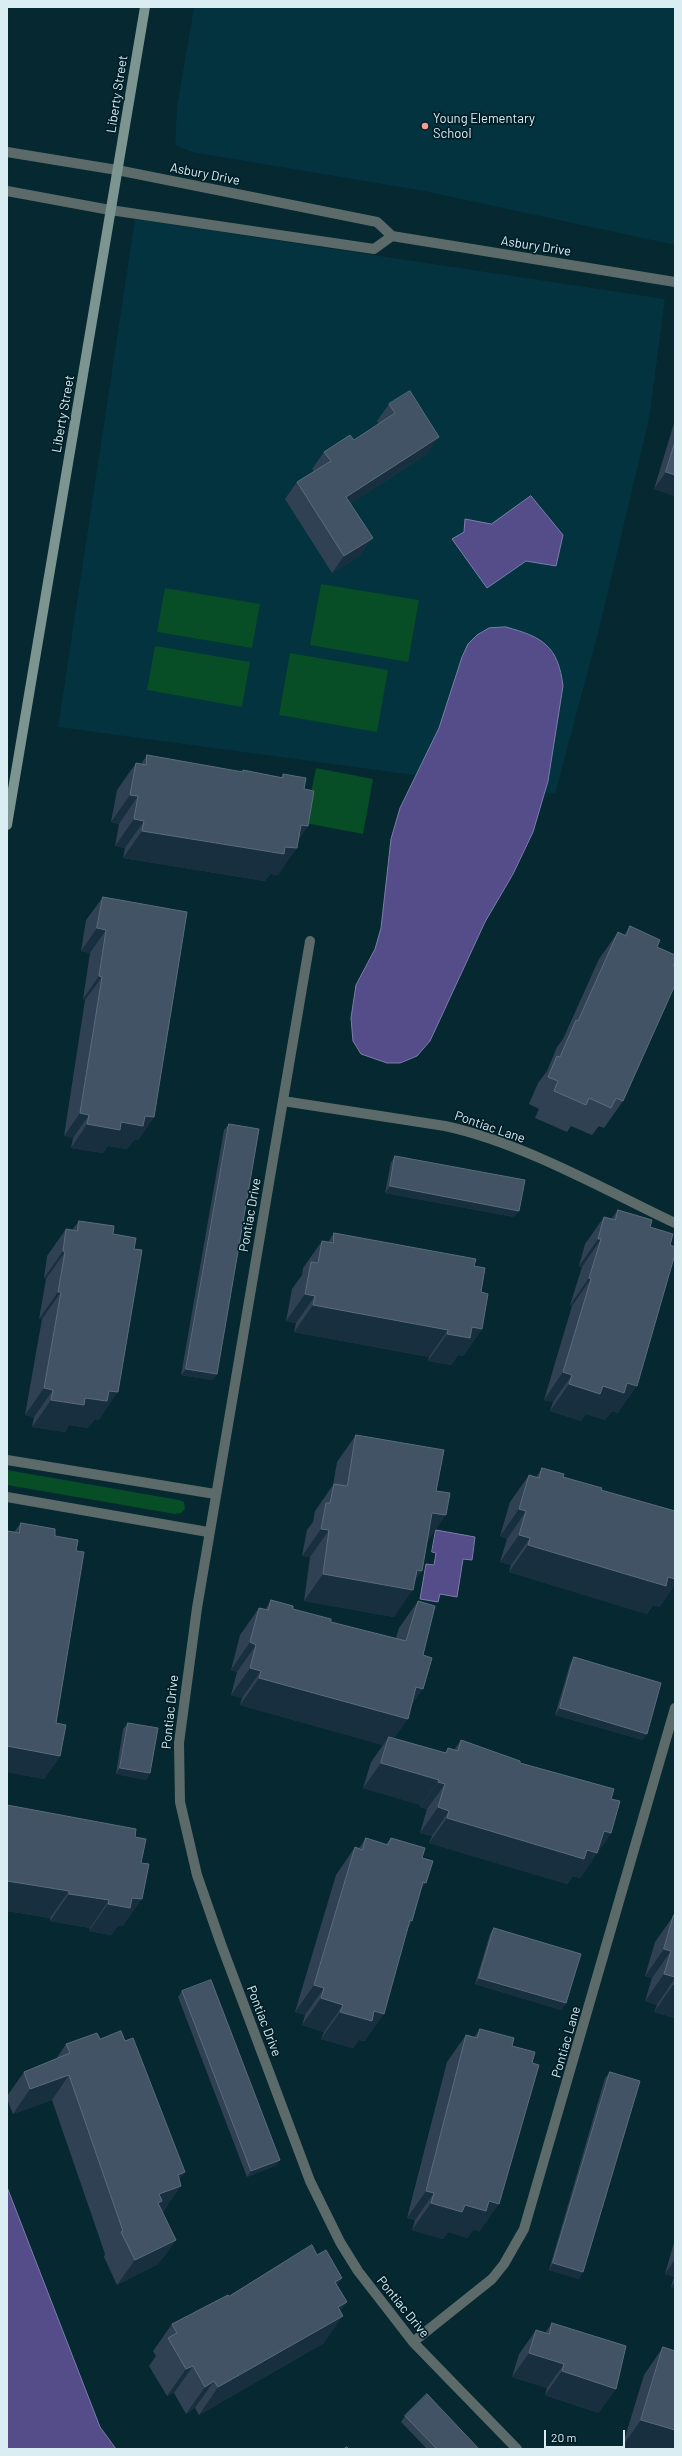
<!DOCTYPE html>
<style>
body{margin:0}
#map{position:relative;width:682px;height:2456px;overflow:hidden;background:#052831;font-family:Barlow,sans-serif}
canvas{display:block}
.frame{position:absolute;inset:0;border:8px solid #daedf3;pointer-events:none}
.scale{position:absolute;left:544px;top:2430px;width:81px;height:18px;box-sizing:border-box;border:2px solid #daedf3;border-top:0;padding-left:5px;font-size:12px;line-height:14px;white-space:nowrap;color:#daedf3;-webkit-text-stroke:3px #001e27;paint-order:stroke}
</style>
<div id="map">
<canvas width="682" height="2456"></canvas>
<div class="frame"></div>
<div class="scale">20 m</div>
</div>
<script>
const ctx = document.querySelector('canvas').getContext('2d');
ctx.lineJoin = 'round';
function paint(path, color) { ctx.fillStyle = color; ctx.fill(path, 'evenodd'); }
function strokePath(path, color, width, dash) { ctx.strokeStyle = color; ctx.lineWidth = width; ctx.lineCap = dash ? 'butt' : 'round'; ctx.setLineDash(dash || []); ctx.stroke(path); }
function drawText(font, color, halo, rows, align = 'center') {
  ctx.font = font + ' Barlow,sans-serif'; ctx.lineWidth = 3.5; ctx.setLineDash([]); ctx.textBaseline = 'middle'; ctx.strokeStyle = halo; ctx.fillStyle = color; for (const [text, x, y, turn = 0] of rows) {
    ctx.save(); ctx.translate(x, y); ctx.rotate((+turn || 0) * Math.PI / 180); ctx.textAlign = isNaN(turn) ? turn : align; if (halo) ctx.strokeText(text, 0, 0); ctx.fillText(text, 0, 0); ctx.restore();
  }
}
paint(new Path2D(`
 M194 7H675V245L424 191 192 152 175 145 177 107Z
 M135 219 665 299 649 419 599 629 555 794 58 727Z`), '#02333f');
paint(new Path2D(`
 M321 584 419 600 408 662 310 645Z
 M165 588 260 604 252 648 157 632Z
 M155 646 250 662 242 707 147 690Z
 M290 653 388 670 377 732 279 715Z
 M316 768 373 779 363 834 305 823Z
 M7 1470 179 1500 184 1502 185 1509 181 1513 175 1514 7 1485Z`), '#074d26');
const water = new Path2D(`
 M531 496 563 535 556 566 526 561 487 588 452 539 464 532 465 519 491 524Z
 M506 627C543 637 558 646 563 686L548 781 533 832 513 874 485 922 430 1041 417 1056 400 1063H387L361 1054 353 1041 351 1018 356 985 375 949 381 928 391 839 400 808 439 728 462 657 468 644 477 635 489 628Z
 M436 1530 475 1537 472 1560 463 1559 457 1597 440 1594 438 1602 420 1599 426 1564 434 1565 436 1553 432 1552Z
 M7 2187 100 2427 116 2449H7Z`);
paint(water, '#544d8a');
strokePath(water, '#7c7daa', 1);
strokePath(new Path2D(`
 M7 152 117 170 377 222 392 236 675 282
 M7 191 110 210 374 249 392 236
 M310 941 197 1608 179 1743 180 1802 197 1875 221 1944 310 2181 340 2242 358 2271 413 2342 517 2449
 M283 1101 445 1126C521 1142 605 1190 675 1223
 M7 1460 215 1494
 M7 1497 208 1532
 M413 2342 492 2279 504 2264 524 2229 675 1708`), '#5c6b69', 10);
strokePath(new Path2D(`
 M7 825 145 7`), '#7c9591', 10);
paint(new Path2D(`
 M389 404 427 454 351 503 361 555 332 573 285 499 297 482 314 471 312 469 324 452 354 440 379 424 377 421Z
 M675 420V496L654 489Z
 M147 755 242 772 243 770 281 777 283 774 304 789 308 826 298 840 278 875 270 874 265 881 123 858 125 848 115 846 119 824 111 822 117 790 136 763 141 764Z
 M103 897 154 1117 138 1140H134L127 1149 108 1146 103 1153 71 1148 73 1138 64 1136 85 1000 83 999 90 953 81 951 86 920Z
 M630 926 657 947 623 1101 604 1128 599 1126 592 1135 571 1126 567 1132 535 1118 539 1109 529 1104 538 1083 547 1071 557 1047 563 1039 599 959 618 932 624 935Z
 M229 1124 217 1374 212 1380 181 1375 224 1130Z
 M395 1156 514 1217 385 1193 391 1162Z
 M618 1210 650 1227 618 1413 612 1411 605 1420 586 1414 581 1421 550 1411 553 1402 544 1400 572 1306 570 1305 582 1267 579 1266 585 1244 604 1217 611 1219Z
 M79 1221 113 1234 99 1420 95 1419 88 1428 69 1425 65 1432 32 1427 34 1417 25 1415 42 1319H39L46 1279 44 1278 47 1256 66 1229 72 1230Z
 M334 1233 474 1266 481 1292 482 1329 463 1356 458 1355 451 1365 428 1361 429 1357 294 1332 296 1323 286 1321 292 1289 302 1275 303 1268 322 1241 328 1242Z
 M356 1435 427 1542 422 1571 415 1580 394 1617 304 1601 310 1557 302 1556 307 1530 313 1522 315 1511 333 1485 337 1462Z
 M542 1468 563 1477 601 1490 660 1607 653 1605 647 1614 509 1572 511 1565 500 1562 507 1539 500 1536 510 1502 529 1475 536 1477Z
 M21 1523 55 1536 76 1551 56 1723 60 1756 44 1779 7 1772V1533L8 1531 14 1532Z
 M271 1600 293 1609 331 1622 396 1638 399 1628 418 1601 423 1655 411 1707 394 1738 445 1753 448 1748 454 1750 461 1740 611 1799V1833L580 1878 573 1876 567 1884 429 1843 432 1836 420 1833 427 1809 420 1807 421 1805 363 1788 371 1762 383 1745 240 1705 242 1698 231 1695 237 1672 231 1670 240 1635 259 1608 265 1610Z
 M574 1657 643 1740 555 1715 570 1664Z
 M128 1723 150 1773 146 1780 116 1774 123 1729Z
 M135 1837 123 1926H118L111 1935 89 1931 90 1928 50 1921V1918L7 1911Z
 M366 1838 386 1844 391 1838 422 1858 421 1890 412 1921 408 1928 365 2041 359 2040 353 2048 321 2039 324 2032 302 2025 305 2015 295 2012 336 1875 355 1847 359 1848Z
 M674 1915H675V2018L654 2012 657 2005 645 2001 652 1978 645 1976 655 1942Z
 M494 1928 566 2003 561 2010 475 1984 490 1934Z
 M182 1991 280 2160 275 2166 247 2177 178 1997Z
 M480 2029 512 2046 480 2231 474 2229 467 2238 448 2232 443 2239 412 2230 415 2220 407 2218 447 2062 466 2035 474 2037Z
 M100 2039 125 2041 185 2172 179 2180 164 2211 162 2212 176 2240 158 2264 117 2285 104 2257 105 2254 52 2100 13 2114 7 2099V2096L24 2072 56 2059 66 2044Z
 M610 2072 579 2279 549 2270 605 2078Z
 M675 2239V2288L671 2287 674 2277 665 2274Z
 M317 2255 337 2285 347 2302 340 2311 324 2343 199 2415 195 2408 186 2414 174 2393 167 2396 149 2366 156 2356 153 2351 172 2324 229 2296Z
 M552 2323 599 2413 545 2395 547 2388 512 2377 519 2354 536 2330 545 2333Z
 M663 2347 675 2449H627L622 2447 644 2375Z
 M405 2416 479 2449H427L401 2422Z`), '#304154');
paint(new Path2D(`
 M439 437 427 454 334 514 346 497Z
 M666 472 675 475V496L654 489Z
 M373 538 361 555 332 573 344 556Z
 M130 795 138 796 119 824 111 822Z
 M134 819 144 821 125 848 115 846Z
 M301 825 308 826 293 848H297L278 875 270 874 265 881 123 858 142 831Z
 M97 928 106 930 90 953 81 951Z
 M99 976 102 977 85 1000 83 999Z
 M80 1113 89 1115 73 1138 64 1136Z
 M145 1116 154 1117 138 1140H134L127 1149 108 1146 103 1153 71 1148 87 1124 121 1122Z
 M390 1186 519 1211 514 1217 385 1193Z
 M598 1239H601L582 1267 579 1266Z
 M63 1251 65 1252 46 1279 44 1278Z
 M589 1278 591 1279 572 1306 570 1305Z
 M58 1292H61L42 1319H39Z
 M305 1294 315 1296 296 1323 286 1321Z
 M313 1305 448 1330 429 1357 294 1332Z
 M472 1327 482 1329 463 1356 458 1355 451 1365 428 1361 447 1334Z
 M186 1369 217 1374 212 1380 181 1375Z
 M563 1372 572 1375 553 1402 544 1400Z
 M627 1383 637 1386 618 1413 612 1411 605 1420 586 1414 581 1421 550 1411 569 1384 603 1386Z
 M44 1388 53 1390 34 1417 25 1415Z
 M109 1391 118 1392 99 1420 95 1419 88 1428 69 1425 65 1432 32 1427 51 1400 85 1398Z
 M519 1509 526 1511 507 1539 500 1536Z
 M432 1513 446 1515 427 1542Z
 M321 1529 329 1530 310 1557 302 1556Z
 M519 1535 530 1538 511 1565 500 1562Z
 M528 1545 668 1577 675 1573V1585L660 1607 653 1605 647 1614 509 1572Z
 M417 1570 422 1571 409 1589 413 1590 394 1617 304 1601 323 1574Z
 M250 1642 256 1645 237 1672 231 1670Z
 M250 1668 261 1671 242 1698 231 1695Z
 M259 1678 408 1719 389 1746V1737L383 1745 240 1705Z
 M416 1687 423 1689 404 1716Z
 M560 1708 647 1734 643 1740 555 1715Z
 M7 1746 60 1756 44 1779 7 1772Z
 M381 1763 439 1780 421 1805 363 1788Z
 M120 1768 150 1773 146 1780 116 1774Z
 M438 1782 445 1784 427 1809 420 1807Z
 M438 1807 449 1811 432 1836 420 1833Z
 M447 1818 587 1850 604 1831 611 1833 580 1878 573 1876 567 1884 429 1843Z
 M7 1881 69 1891 50 1918 7 1911Z
 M423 1882 426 1883 407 1910Z
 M69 1894 109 1900 90 1928 50 1921Z
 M132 1898 142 1899 123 1926H118L111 1935 89 1931 108 1904Z
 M410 1920 412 1921 393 1948Z
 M664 1949 671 1951 652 1978 645 1976Z
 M664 1974 675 1977V1978L657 2005 645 2001Z
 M479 1978 566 2003 561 2010 475 1984Z
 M314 1985 324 1988 305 2015 295 2012Z
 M673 1985H675V2018L654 2012Z
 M321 1998 343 2005 324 2032 302 2025Z
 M374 2011 384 2014 365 2041 359 2040 353 2048 321 2039 340 2012Z
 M69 2075 52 2100 13 2114 30 2089Z
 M280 2160 275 2166 247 2177 251 2171Z
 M185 2172 173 2189 181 2186 164 2211 152 2215 159 2194 178 2175Z
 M426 2191 434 2193 415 2220 407 2218Z
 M489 2201 499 2204 480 2231 474 2229 467 2238 448 2232 443 2239 412 2230 431 2203 465 2205Z
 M176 2240 158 2264 117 2285 135 2260Z
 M675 2259V2275L674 2277 665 2274Z
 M553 2263 583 2272 579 2279 549 2270Z
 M342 2278 323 2305 335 2282Z
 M675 2281V2288L671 2287Z
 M347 2302 333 2321 343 2316 324 2343 199 2415 218 2387 338 2307Z
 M529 2353 564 2364 547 2388 512 2377Z
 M193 2366 174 2393 167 2396 186 2369Z
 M562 2371 616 2389 599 2413 545 2395Z
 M214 2381 195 2408 186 2414 205 2387Z
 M641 2420 675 2430V2449H627L622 2447Z`), '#172f3f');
const building = new Path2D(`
 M410 391 439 437 346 497 373 538 344 556 297 482 331 461 324 452 350 435 354 440 395 413 389 404Z
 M675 442V475L666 472Z
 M147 755 243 772V770L283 778V774L306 778 304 789 314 791 308 826 301 825 297 848 285 847 284 854 142 831 144 821 134 819 138 796 130 795 136 763 146 765Z
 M103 897 187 912 154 1117 145 1116 143 1126 121 1122 120 1130 87 1124 89 1115 80 1113 102 977 99 976 106 930 97 928Z
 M630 926 660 940 657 947 675 955V962L673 966 675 967V985L623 1101 616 1098 611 1108 589 1098 586 1105 554 1091 558 1081 548 1077 557 1056 560 1057 576 1020 578 1021 618 932 626 936Z
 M229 1124 259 1129 217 1374 186 1369Z
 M395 1156 525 1180 519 1211 390 1186Z
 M618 1210 652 1220 650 1227 673 1234 670 1245 675 1247V1254L637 1386 627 1383 624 1393 603 1386 600 1394 569 1384 572 1375 563 1372 591 1279 589 1278 601 1239H598L604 1217 615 1220Z
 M79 1221 114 1226 113 1234 136 1238 134 1249 142 1250 118 1392 109 1391 107 1401 85 1398 84 1405 51 1400 53 1390 44 1388 61 1292H58L65 1252 63 1251 66 1229 77 1231Z
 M334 1233 476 1259 474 1266 485 1268 481 1292 488 1294 482 1329 472 1327 470 1338 447 1334 448 1330 313 1305 315 1296 305 1294 311 1262 318 1263 322 1241 333 1243Z
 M356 1435 444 1450 436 1491 450 1493 446 1515 432 1513 422 1571 417 1570 413 1590 323 1574 329 1530 321 1529 326 1503H330L334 1484 347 1486Z
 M542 1468 564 1474 563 1477 602 1488 601 1490 675 1511V1579L668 1577 666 1586 528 1545 530 1538 519 1535 526 1511 519 1509 529 1475 539 1478Z
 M21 1523 55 1529V1536L78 1540 76 1551 84 1552 56 1723 66 1725 60 1756 7 1746V1538L8 1531 19 1533Z
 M271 1600 293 1606V1609L331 1619V1622L406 1641 418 1601 435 1606 423 1655 432 1658 423 1689 416 1687 408 1719 259 1678 261 1671 250 1668 256 1645 250 1642 259 1608 268 1610Z
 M574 1657 661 1683 647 1734 560 1708Z
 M128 1723 158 1728 150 1773 120 1768Z
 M389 1737 446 1753 448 1748 458 1751 461 1740 520 1761V1763L614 1789 611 1799 620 1801 611 1833 604 1831 597 1853 587 1850 584 1859 447 1818 449 1811 438 1807 445 1784 438 1782 439 1780 381 1763Z
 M7 1805 136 1829 135 1837 146 1839 141 1863 149 1864 142 1899 132 1898 130 1908 108 1904 109 1900 69 1894V1891L7 1881Z
 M366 1838 388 1845 391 1838 425 1848 422 1858 433 1861 426 1883 423 1882 412 1921 410 1920 384 2014 374 2011 372 2021 340 2012 343 2005 321 1998 324 1988 314 1985 355 1847 362 1850Z
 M674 1915H675V1977L664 1974 671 1951 664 1949Z
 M494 1928 581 1954 566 2003 479 1978Z
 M211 1980 280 2160 251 2171 182 1991Z
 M480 2029 514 2038 512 2046 535 2052 532 2063 539 2065 499 2204 489 2201 486 2211 465 2205 462 2212 431 2203 434 2193 426 2191 466 2035 477 2038Z
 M121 2031 125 2041 133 2038 185 2172 178 2175 181 2186 159 2194 162 2201 158 2203 176 2240 135 2260 121 2232 123 2231 69 2075 30 2089 24 2072 70 2053 66 2044 97 2033 100 2039Z
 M610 2072 640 2081 583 2272 553 2263Z
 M312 2245 317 2255 326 2250 342 2278 335 2282 347 2302 338 2307 343 2316 218 2387 214 2381 205 2387 193 2366 186 2369 168 2338 177 2333 172 2324 228 2295 229 2296Z
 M552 2323 626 2346 616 2389 562 2371 564 2364 529 2353 536 2330 549 2334Z
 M663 2347 675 2351V2430L641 2420Z
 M427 2394 479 2449H437L405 2416Z
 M347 2447 349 2449H344Z`);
paint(building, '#425365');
strokePath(building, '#5a6c7b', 1);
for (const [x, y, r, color] of [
 [425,126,4,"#f59d90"]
]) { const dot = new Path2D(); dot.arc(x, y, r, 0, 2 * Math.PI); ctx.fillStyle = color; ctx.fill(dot); strokePath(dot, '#001e27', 1.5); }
drawText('13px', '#daedf3', '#001e27', [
 ["Liberty Street",117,94,-81],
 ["Asbury Drive",205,174,11],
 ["Asbury Drive",536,246,9],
 ["Liberty Street",63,414,-80],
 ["Pontiac Lane",490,1127,19],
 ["Pontiac Drive",250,1215,-80],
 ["Pontiac Drive",170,1712,-84],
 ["Pontiac Drive",264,2021,69],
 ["Pontiac Lane",566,2042,-74],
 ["Pontiac Drive",403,2307,51]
]);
drawText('13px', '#daedf3', '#001e27', [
 ["Young Elementary",433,119],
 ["School",433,134]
], 'left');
</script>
